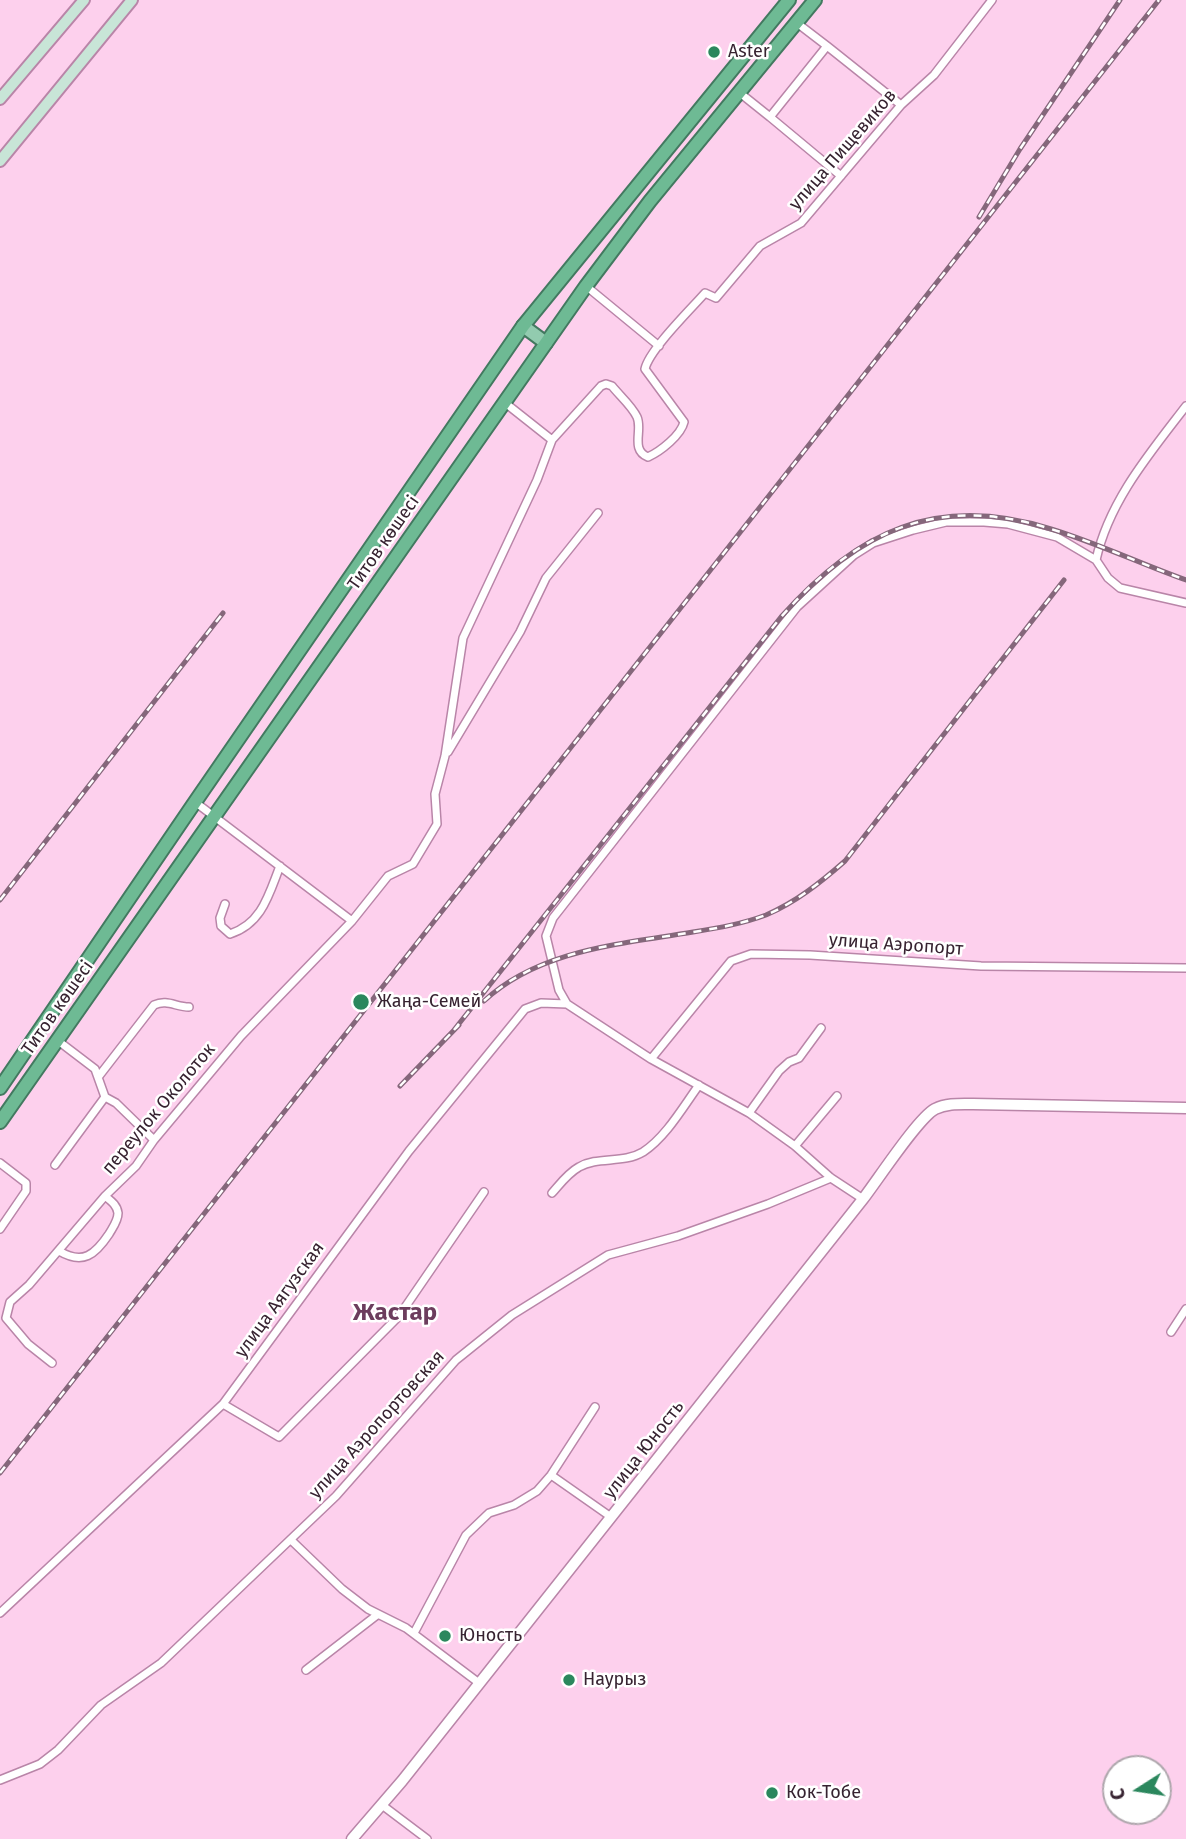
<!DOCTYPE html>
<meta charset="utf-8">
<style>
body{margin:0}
#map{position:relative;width:1186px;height:1839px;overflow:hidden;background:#fdd0ed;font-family:"Fira Sans",sans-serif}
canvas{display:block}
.north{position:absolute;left:1102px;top:1755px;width:70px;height:70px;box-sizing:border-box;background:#fff;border:2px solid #afa7ad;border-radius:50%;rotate:258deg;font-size:19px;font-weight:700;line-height:28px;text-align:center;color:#372331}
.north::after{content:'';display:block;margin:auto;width:24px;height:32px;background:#2b875d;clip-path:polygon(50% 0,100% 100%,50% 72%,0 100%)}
</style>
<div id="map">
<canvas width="1186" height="1839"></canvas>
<div class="north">С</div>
</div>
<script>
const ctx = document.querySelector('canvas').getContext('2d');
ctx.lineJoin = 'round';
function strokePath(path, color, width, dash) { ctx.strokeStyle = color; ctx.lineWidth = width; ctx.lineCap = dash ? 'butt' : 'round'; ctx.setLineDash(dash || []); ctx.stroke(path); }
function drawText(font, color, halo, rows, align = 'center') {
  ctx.font = font + ' "Fira Sans",sans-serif'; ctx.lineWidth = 5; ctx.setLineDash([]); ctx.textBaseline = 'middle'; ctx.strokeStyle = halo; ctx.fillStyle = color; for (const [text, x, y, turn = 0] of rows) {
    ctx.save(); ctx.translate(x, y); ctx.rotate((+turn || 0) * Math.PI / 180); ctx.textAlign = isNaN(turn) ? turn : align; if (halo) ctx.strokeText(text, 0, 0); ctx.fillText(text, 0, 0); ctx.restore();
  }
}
const minor = new Path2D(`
 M827 46 901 105
 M740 93 770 117 827 46 797 23
 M770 117 841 176
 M586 286 659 346
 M504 402 552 440
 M1186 406C1150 453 1109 501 1096 560L1108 578 1120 588 1186 603
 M448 752 520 632 546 578 598 513
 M195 802 352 921
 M225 904 220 918 221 926 230 934C262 924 269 894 280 866
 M57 1040 95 1069 105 1097 116 1103 154 1140
 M651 1059 731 961 751 954 810 955 981 966 1186 968
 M99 1076 154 1005C167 999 176 1007 189 1007
 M749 1113 779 1071 789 1062 799 1058 821 1028
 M795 1146 837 1096
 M0 1163 26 1183V1191L0 1229
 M55 1165 105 1097
 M552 1193C560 1184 568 1173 579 1167 598 1156 623 1164 643 1152 666 1137 683 1107 699 1085
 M863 1199 831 1178 795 1146 749 1113 651 1059 567 1004 559 990 546 936 553 918 797 607 854 555 873 543 913 530 946 522H984L1008 524 1057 537 1096 560
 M59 1251C83 1265 95 1255 109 1234 113 1227 118 1221 118 1213 117 1205 111 1201 105 1196
 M1171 1332 1186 1309
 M52 1363 28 1344 6 1318 10 1302 29 1285 105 1196 136 1166 154 1140 241 1036 352 921 388 876 413 864 437 824 435 794 445 756 463 638 537 480 552 440 601 386 606 384 612 386C619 395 632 406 637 417 643 430 630 450 648 457 661 451 681 435 684 422L645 369C649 350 691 309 705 293L716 298 760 246 801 223 901 105 934 75 992 0
 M223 1404 279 1437 399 1316 484 1192
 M551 1475 611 1517
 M291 1540 342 1589 368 1609 406 1628 479 1683
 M0 1613 223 1404 409 1151 525 1009 541 1003 567 1004
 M414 1633 466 1535 489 1513 514 1505 537 1491 551 1475 595 1407
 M306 1670 377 1615
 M0 1780 40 1764 58 1750 101 1705 161 1663 336 1496 456 1360 512 1315 608 1255 678 1236 768 1204 831 1178
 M382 1805 427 1839`);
const tertiary = new Path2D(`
 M352 1839 402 1781 863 1199C877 1181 918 1118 935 1109 947 1103 960 1104 973 1104L1186 1108`);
const secondary = new Path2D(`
 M0 99 84 0
 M0 161 132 0`);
const primary = new Path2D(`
 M523 326 546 343`);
const trunk = new Path2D(`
 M0 1088 195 802 523 326 789 0
 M0 1122 586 286 650 201 815 0`);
strokePath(minor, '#b985a8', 10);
strokePath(tertiary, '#b985a8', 13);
strokePath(secondary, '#b985a8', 14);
strokePath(primary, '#437960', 16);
strokePath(trunk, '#437960', 16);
strokePath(minor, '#fff', 7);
strokePath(tertiary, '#fff', 10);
strokePath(secondary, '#c8e5d7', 10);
strokePath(primary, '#92cbaf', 12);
strokePath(trunk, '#6eba94', 12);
const rail = new Path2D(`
 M979 217 1020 149 1120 0
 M0 900 223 613
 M484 1001C540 949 622 944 693 932 718 928 742 924 766 915 796 902 820 883 845 861L1064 580
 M454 1030 781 617C857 531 937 493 1051 529 1097 543 1141 564 1186 580
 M400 1086 459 1025
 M0 1473 1159 0`);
strokePath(rail, '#85677b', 5);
strokePath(rail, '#fff', 2.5, [8]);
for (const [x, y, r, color] of [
 [714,52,7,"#2b875d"],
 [361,1002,9,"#2b875d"],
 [445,1636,7,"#2b875d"],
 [569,1680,7,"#2b875d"],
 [772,1793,7,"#2b875d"]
]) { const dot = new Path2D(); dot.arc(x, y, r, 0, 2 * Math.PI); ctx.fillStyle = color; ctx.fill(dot); strokePath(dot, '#fff', 2.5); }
drawText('18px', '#372331', '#fff', [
 ["Aster",728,52],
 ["Жаңа-Семей",377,1002],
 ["Юность",459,1636],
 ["Наурыз",583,1680],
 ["Кок-Тобе",786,1793]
], 'left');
drawText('18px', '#372331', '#fff', [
 ["улица Пищевиков",843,150,-49],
 ["Титов көшесі",384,543,-55],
 ["улица Аэропорт",896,945,4],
 ["Титов көшесі",58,1008,-55],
 ["переулок Околоток",159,1109,-50],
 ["улица Аягузская",280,1300,-54],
 ["улица Аэропортовская",377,1425,-48],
 ["улица Юность",644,1450,-52]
]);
drawText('bold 24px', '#6c3d5d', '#fff', [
 ["Жастар",395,1313]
]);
</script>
